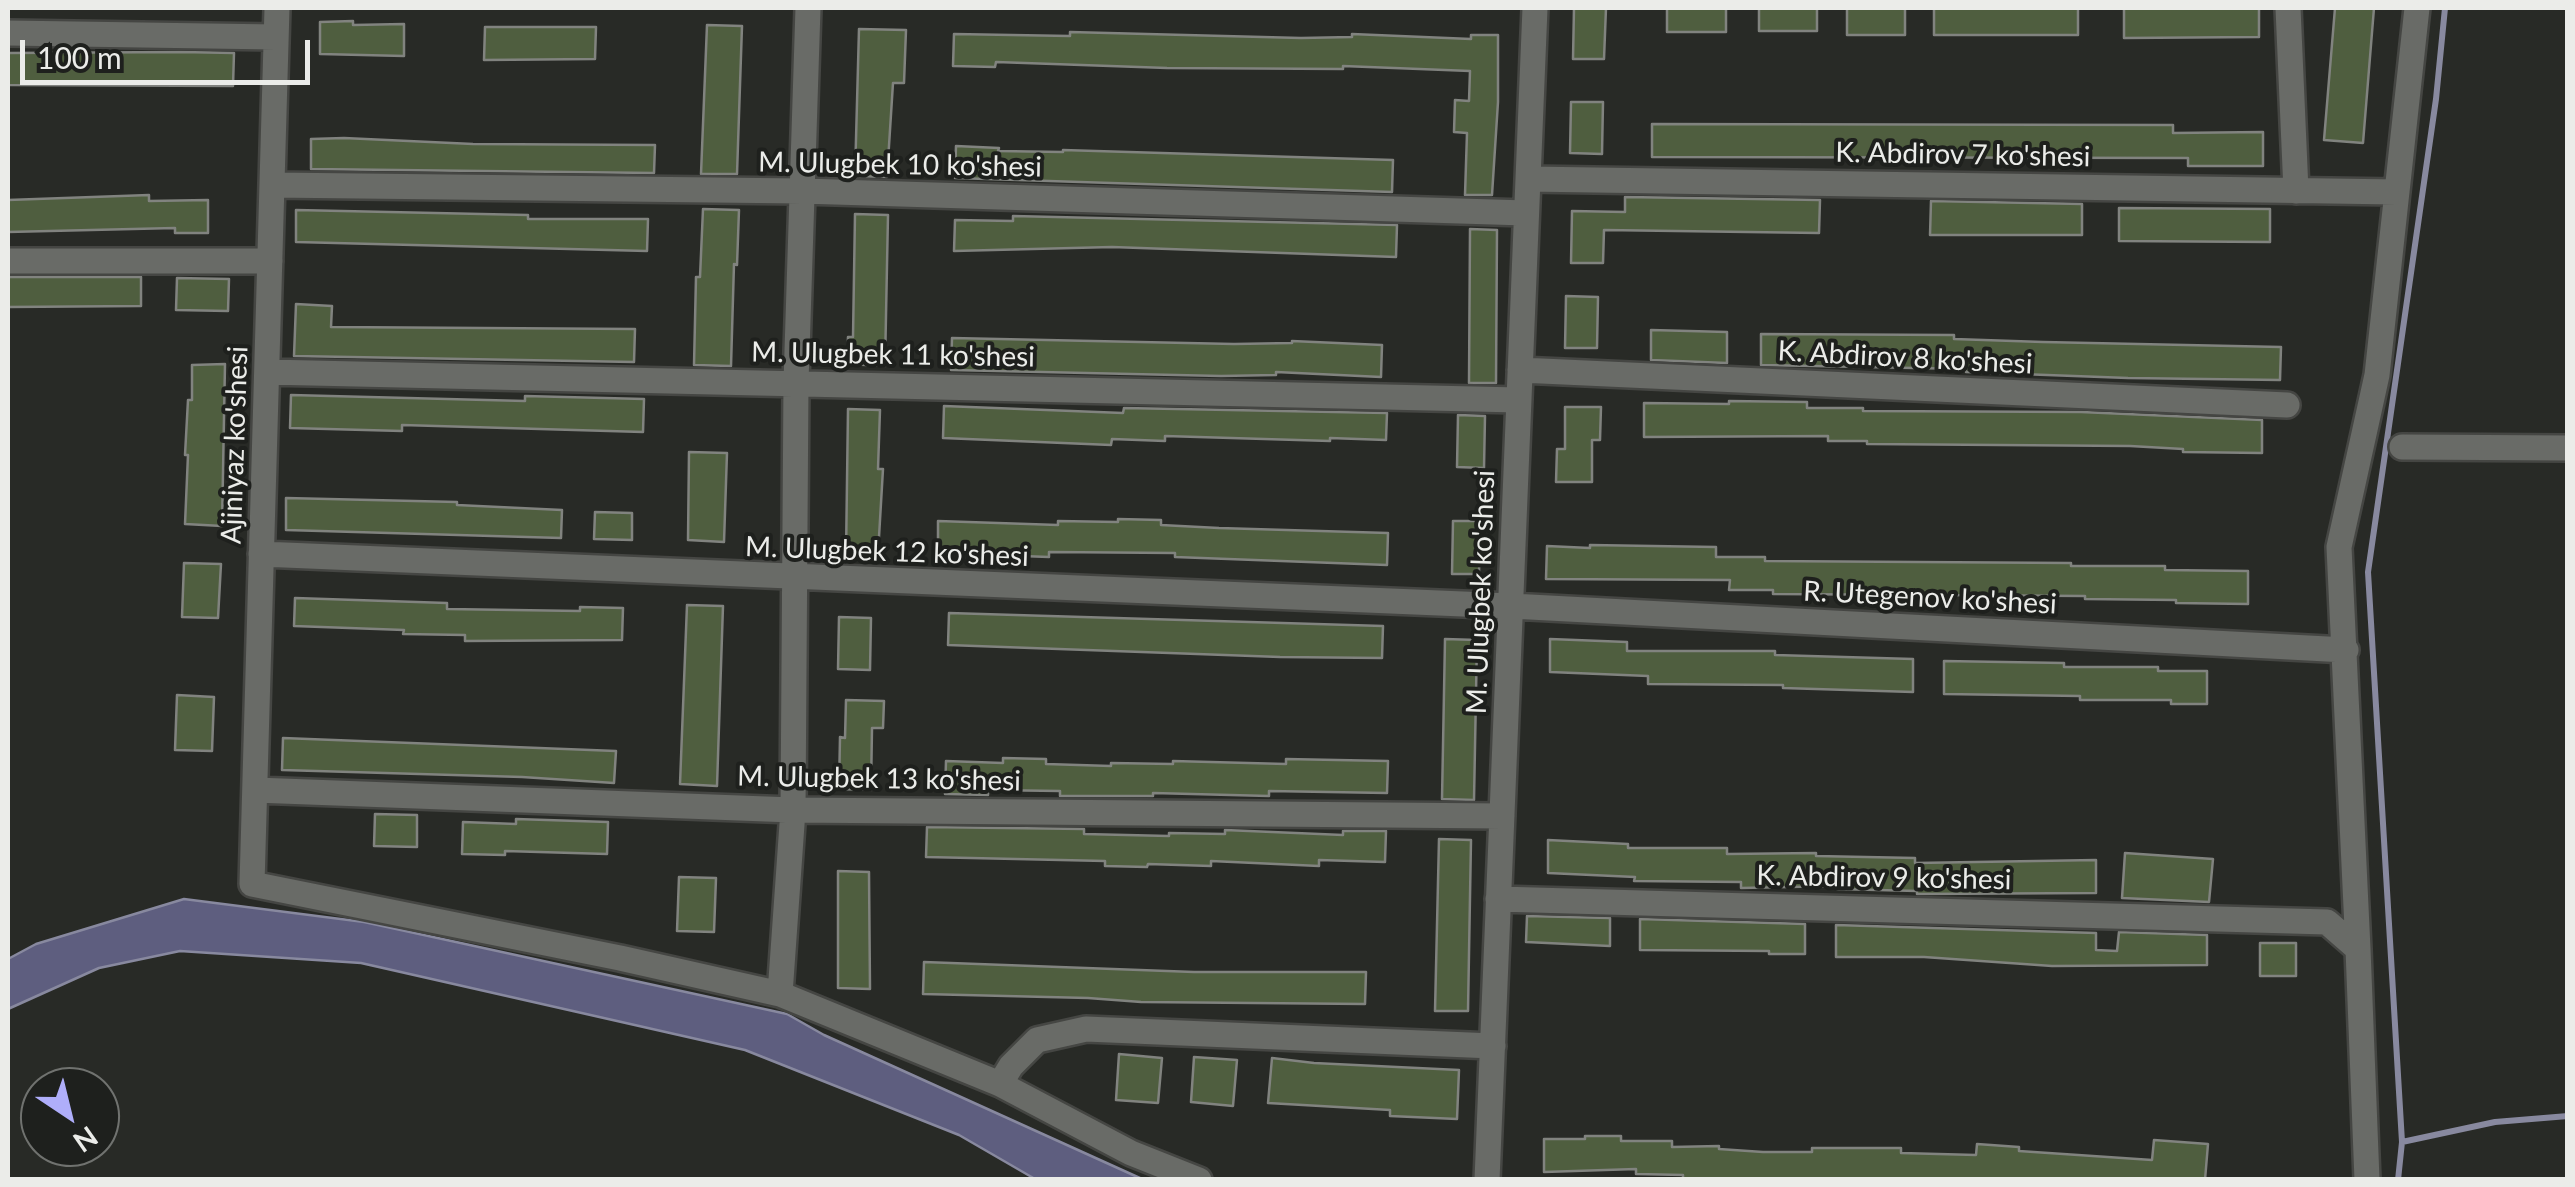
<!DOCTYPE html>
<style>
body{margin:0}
#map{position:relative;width:2575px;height:1187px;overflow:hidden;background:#282a26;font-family:Lato,sans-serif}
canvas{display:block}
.frame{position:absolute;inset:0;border:10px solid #ebece9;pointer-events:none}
.north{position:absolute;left:20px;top:1067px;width:100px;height:100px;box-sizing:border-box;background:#1e201d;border:2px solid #70726f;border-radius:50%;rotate:145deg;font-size:28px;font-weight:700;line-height:40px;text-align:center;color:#ebece9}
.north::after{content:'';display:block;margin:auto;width:35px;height:45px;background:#afaefa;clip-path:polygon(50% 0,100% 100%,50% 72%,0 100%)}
.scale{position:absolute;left:20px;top:40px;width:290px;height:45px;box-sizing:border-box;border:5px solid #ebece9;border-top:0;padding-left:12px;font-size:30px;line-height:35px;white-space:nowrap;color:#ebece9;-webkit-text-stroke:8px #1e201d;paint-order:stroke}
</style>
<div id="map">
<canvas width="2575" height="1187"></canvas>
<div class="frame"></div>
<div class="north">N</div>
<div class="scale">100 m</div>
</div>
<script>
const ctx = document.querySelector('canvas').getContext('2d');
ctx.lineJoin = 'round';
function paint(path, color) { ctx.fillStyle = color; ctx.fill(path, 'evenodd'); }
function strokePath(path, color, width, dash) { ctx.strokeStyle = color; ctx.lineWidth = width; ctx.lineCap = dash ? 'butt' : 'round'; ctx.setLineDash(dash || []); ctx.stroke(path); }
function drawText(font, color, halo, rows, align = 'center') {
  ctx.font = font + ' Lato,sans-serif'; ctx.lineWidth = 8; ctx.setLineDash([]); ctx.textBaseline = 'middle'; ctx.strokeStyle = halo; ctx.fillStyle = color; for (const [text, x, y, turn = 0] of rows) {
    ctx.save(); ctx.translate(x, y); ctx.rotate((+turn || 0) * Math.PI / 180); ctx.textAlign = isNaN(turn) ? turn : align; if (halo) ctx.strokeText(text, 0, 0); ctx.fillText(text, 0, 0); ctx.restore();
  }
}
const water = new Path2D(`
 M184 899 364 922 787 1014 824 1035 1142 1179H1035L959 1135 745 1050 361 963 180 951 99 968 8 1009V959L36 944Z`);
paint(water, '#5e5e7f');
strokePath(water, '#88899f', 2.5);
strokePath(new Path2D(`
 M2402 1142 2495 1122 2568 1116
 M2398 1180 2402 1142 2368 572 2436 99 2445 8`), '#88899f', 6);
const building = new Path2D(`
 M1574 8H1606L1604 59H1573Z
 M1667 8H1726V32H1667Z
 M1759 8H1817V31H1759Z
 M1847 8H1905V35H1847Z
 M1934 8H2078V35H1934Z
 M2124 8H2259V37L2124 38Z
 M2335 8H2374L2363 143 2324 140Z
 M353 21V25L404 24V56L320 54V22Z
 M707 25 742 26 737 174H701Z
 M485 27H596L595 59 484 60Z
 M859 29 906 30 904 83H893L887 177 855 176Z
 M1070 32 1301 38 1352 37V34L1471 39V35H1498V102L1492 195H1465L1467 133 1454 132 1455 100 1469 101 1470 71 1343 66V69L1167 68 996 62 995 67 953 66 954 34 1070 36Z
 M181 52 234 53 233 86 8 85V53Z
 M1571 102H1603L1602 154 1570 153Z
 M1652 124 2173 125V133L2263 132V166H2188V158L1652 157Z
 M344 138 473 144 655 145 654 173 311 169V139Z
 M956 146 999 148 998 151 1063 152V150L1393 160 1392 192 955 178Z
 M149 195V201L208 200V233H175V228L8 232V200Z
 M1625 197 1820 200 1819 233 1604 230 1603 263H1571L1572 211 1625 212Z
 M1931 201 2082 204V235H1930Z
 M2119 208 2270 209V242L2119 241Z
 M703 209 739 210 737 265 734 264 731 366 694 365 696 277H700Z
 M296 210 528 215V219H648L647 251 296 242Z
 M855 214 888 215 885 366 847 364 848 337H853Z
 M1013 216 1397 225 1396 257 1112 247 954 251 955 220 1013 221Z
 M1470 229 1497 230 1496 383H1469Z
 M8 277H141V306L8 307Z
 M177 278 229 279 228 311 176 310Z
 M1566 296 1598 297 1597 348H1565Z
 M296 304 332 306 331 327 635 329 634 362 294 356Z
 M1651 330 1727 332V363L1651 360Z
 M1761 334 1954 335V339L2043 342 2281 347 2280 380 2128 378 1966 372V369L1761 365Z
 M952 338 1234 344 1292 343V341L1382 345 1381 377 1276 372V375L1221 376 951 370Z
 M225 364 222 526 185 524 188 455H185L188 400H192V365Z
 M291 395 525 401V396L644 399 643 432 402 425V431L290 428Z
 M1729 401 1807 402V408H1863V411L2081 412 2262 420V453L2183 452V449L2130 446 1867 444V441H1828V436L1644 437V403L1729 404Z
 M944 406 1123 413 1124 408 1387 413 1386 440 1330 438V441L1165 436V441L1112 439 1111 445 943 438Z
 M1565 407H1601L1600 440H1592V482H1556L1557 449H1565Z
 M848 409 880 410 878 469H883L878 554H846Z
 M1458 415 1485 416 1484 468 1457 467Z
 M689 452 727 453 724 542 688 540Z
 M286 498 457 502V505L562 510 561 538 286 530Z
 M595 512 632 513V540L594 539Z
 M1118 519 1161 520V525L1219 528 1388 533 1387 565 1175 557V553L1049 552V557L938 553V521L1058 525V521L1118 522Z
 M1453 521H1480L1479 574H1452Z
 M1590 545 1716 547V557H1765V561L2071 563V566H2165V570L2248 571V604L2176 603V600L2085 599V596L1773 594V590H1729L1730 580 1546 579 1547 546 1590 548Z
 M184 563 221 564 218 618 182 617Z
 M295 598 447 603V609L580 611V607L623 608 622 640 465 641V635L403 634 404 630 294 626Z
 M687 605 723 606 717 786 680 784Z
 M949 613 1383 626 1382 658 1280 657 948 645Z
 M839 617 871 618 870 670 838 669Z
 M1445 639 1477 640 1474 800 1442 799Z
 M1550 639 1627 642V651H1775V655L1913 659V692L1783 688V685L1648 684V676L1550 672Z
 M1944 661 2064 663V667H2158V671H2207V704H2171V700H2080V696L1944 694Z
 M177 695 214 697 212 751 175 750Z
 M846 700 884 701 883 728H872L871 790 839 789 840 737 845 738Z
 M283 738 616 751 614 783 522 777 282 770Z
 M1003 758 1046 759V764L1111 766V763L1173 764V761L1286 764V759L1388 761 1387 793 1269 791V796L1153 793V796H1060V791L988 790V795L945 794 946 761 1003 763Z
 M375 814 417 815V847L374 846Z
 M516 819 608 822 607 854 505 851V855L462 854 463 822 516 824Z
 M927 827 1084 829V834L1169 836V833L1225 834V830L1343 835V831H1386L1385 862 1319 860V866L1211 861V866L1148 864 1147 867 1105 866V861L926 857Z
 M1439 839 1471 840 1468 1011H1435Z
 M1548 840 1628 844V848H1727V854L1816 853V856L1915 858V863L2096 860V893L1917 894V891L1837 889V886L1741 888V882L1634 881 1635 877 1548 873Z
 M2125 853 2213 859 2209 902 2122 898Z
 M838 871 869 872 870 989 838 988Z
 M679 877 716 878 714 932 677 931Z
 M1527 916 1610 918V946L1526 942Z
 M1640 919 1805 924V954H1769V951L1640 950Z
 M1836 925 2096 933V950L2117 951 2119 932 2207 935V965L2052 966 1924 957H1836Z
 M2260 943H2296V976H2260Z
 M924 962 1194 972H1366L1365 1004 1141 1002 1088 998 923 994Z
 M1119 1054 1162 1058 1158 1103 1116 1100Z
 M1194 1057 1237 1060 1233 1106 1191 1102Z
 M1272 1058 1314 1063 1459 1070 1457 1119 1390 1116V1110L1268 1103Z
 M1585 1136H1621V1141H1672V1147L1719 1146V1149L1763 1152H1812V1148H1901V1153L1976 1155 1977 1144 2019 1147V1151L2152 1160 2154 1140 2208 1144 2205 1180H1683V1175L1636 1174V1169L1544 1172V1139H1585Z`);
paint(building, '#4f5e3f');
strokePath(building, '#81837f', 2.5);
const minor = new Path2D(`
 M277 8 252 884 620 958 780 994 1000 1084 1131 1153 1199 1180
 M2288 8 2296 191
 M8 33 276 37
 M1528 179 2397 192
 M272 185 802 191 1526 213
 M8 261H270
 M1520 370 2287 405
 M267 372 1519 400
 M2402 447 2568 448
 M261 554 1511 606 2346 650
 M255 790 793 810 1502 816
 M1498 899 2327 922 2358 949 2367 1180
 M2358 949 2339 547 2377 375 2417 8
 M780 994 793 810 796 382 808 8
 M1000 1084 1011 1066 1037 1040 1086 1029 1493 1046
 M1487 1180 1535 8`);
strokePath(minor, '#454643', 30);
strokePath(minor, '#696b67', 25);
drawText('28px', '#ebece9', '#1e201d', [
 ["K. Abdirov 7 ko'shesi",1963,155,1],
 ["M. Ulugbek 10 ko'shesi",900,165,1],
 ["M. Ulugbek 11 ko'shesi",893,355,1],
 ["K. Abdirov 8 ko'shesi",1905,358,3],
 ["Ajiniyaz ko'shesi",235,445,-88],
 ["M. Ulugbek 12 ko'shesi",887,552,2],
 ["M. Ulugbek ko'shesi",1481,592,-88],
 ["R. Utegenov ko'shesi",1930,598,3],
 ["M. Ulugbek 13 ko'shesi",879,779,1],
 ["K. Abdirov 9 ko'shesi",1884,878,1]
]);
</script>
